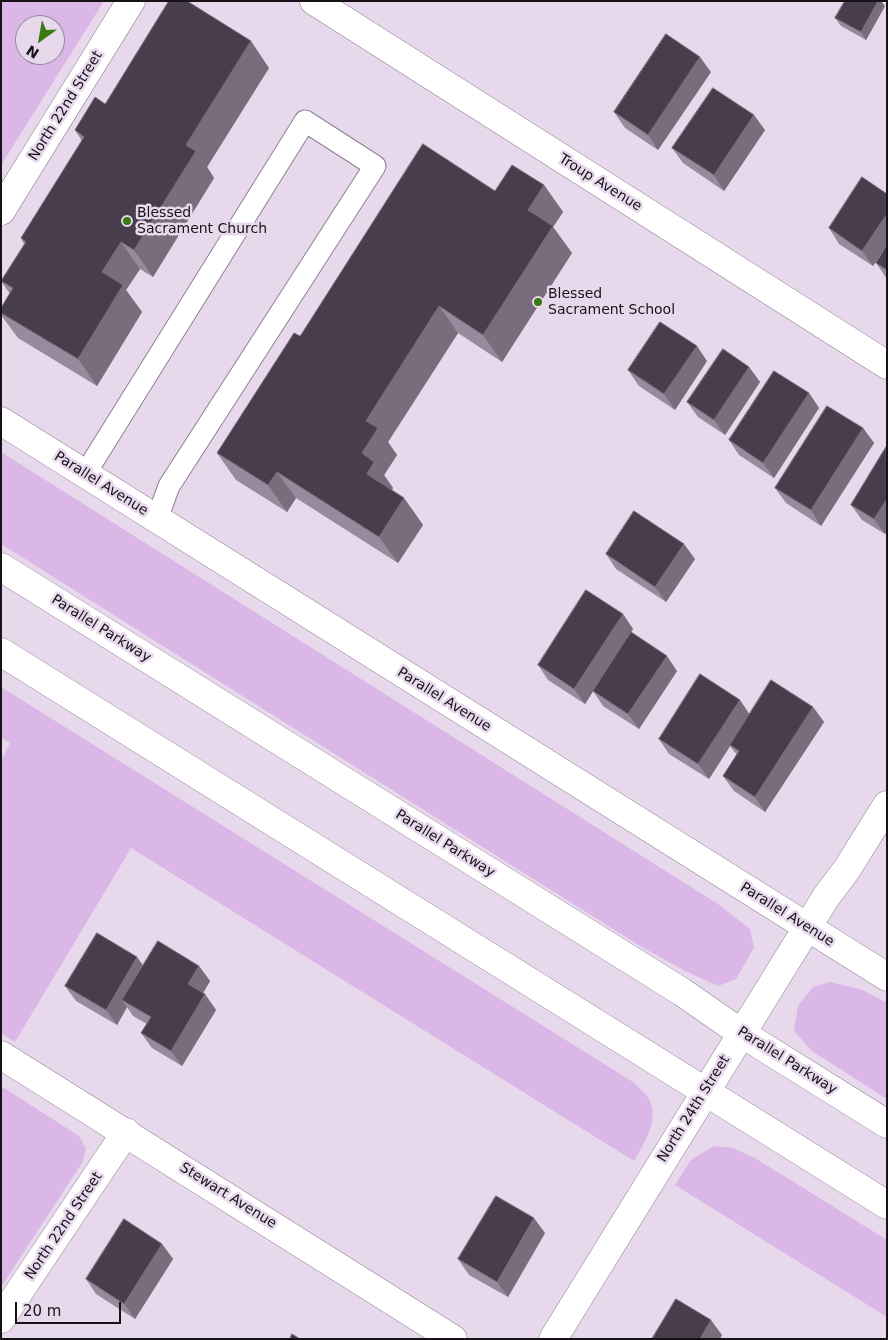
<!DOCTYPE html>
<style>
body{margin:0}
#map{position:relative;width:888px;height:1340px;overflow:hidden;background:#e7d8ec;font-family:"DejaVu Sans",sans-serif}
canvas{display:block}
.frame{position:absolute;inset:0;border:2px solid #161218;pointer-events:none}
.north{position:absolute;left:15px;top:15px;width:50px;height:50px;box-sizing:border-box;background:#e7d8ec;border:1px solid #938997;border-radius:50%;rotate:212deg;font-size:14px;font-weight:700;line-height:20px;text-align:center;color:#161218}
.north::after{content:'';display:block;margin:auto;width:18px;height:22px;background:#3b7915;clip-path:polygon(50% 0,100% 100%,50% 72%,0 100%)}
.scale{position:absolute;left:15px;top:1302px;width:106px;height:22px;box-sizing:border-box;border:2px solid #161218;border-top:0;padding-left:6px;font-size:15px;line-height:18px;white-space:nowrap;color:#161218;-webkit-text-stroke:4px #e7d8ec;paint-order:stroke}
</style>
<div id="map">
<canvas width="888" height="1340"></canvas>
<div class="frame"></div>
<div class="north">N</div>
<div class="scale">20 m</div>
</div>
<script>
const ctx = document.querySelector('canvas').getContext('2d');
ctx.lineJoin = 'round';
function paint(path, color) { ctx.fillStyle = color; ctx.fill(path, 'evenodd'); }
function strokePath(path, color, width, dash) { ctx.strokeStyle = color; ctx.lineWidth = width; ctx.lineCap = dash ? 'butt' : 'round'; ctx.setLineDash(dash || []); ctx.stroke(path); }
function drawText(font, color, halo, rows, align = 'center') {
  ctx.font = font + ' "DejaVu Sans",sans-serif'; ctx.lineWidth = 5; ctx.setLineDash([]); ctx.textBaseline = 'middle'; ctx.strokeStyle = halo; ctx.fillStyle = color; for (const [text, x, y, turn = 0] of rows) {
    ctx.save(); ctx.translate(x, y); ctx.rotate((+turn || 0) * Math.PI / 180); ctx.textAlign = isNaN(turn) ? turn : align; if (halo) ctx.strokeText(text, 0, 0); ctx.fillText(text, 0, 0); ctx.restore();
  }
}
paint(new Path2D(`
 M1 1H104L1 165ZM25 25H55V55H25Z
 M1 452 718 904 750 929 754 948 736 979 718 986 685 971 640 946 1 544Z
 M1 687 633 1082C638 1087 646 1093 649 1099 660 1121 644 1143 634 1161L131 848 15 1042 1 1033V761L10 743 1 737Z
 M830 982 863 990 887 1003V1099L812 1051 794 1031 798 1006 813 987Z
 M1 1086 79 1136 86 1148 82 1163 1 1287Z
 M714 1146 733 1148 755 1158 887 1240V1317L675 1185 691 1160Z`), '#dbb7e8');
const lane = new Path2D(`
 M85 474 305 121 375 166 169 486 157 519`);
const street = new Path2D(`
 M314 1 887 365
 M1 211 131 1
 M1 421 887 977
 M1 1055 453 1339
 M1 1319 126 1132
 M553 1339 826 897 847 869 887 805`);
const secondary = new Path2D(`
 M1 567 682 992 741 1033 887 1124
 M1 652 887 1205`);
strokePath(lane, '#8e8193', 23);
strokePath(street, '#8e8193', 29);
strokePath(secondary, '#8e8193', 29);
strokePath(lane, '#fff', 21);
strokePath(street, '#fff', 28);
strokePath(secondary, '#fff', 28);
paint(new Path2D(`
 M885 6 866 40 841 26 835 18Z
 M269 68 207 167 214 178 153 277 140 269 126 290 142 312 97 386 18 338 1 315V308L10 294 1 281 24 244 21 238 82 141 75 130 105 104Z
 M711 72 658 150 625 128 614 112Z
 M765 130 724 191 683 163 672 148Z
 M544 185 563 212 553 227 572 253 502 362 458 333 388 442 397 455 384 475 393 488 392 490 404 498 423 525 398 563 296 498 287 512 236 480 217 453 300 336 495 191Z
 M829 228 887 245 873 266 839 244Z
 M887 245V279L876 263Z
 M707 361 675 410 639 386 628 370Z
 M749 367 760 382 725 435 698 417 687 402Z
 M809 393 819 408 774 478 739 455 729 440Z
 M863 428 874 443 821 526 786 503 775 488Z
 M887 448V531L885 534 862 520 851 505Z
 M606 554 695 559 666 602 616 569Z
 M623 614 633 629 624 643 677 671 639 729 603 706 593 691 585 704 548 680 538 665Z
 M813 707 824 722 765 812 734 791 723 776 737 755 730 746 709 779 669 754 659 739 749 714Z
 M143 966H199L210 981 203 993 216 1010 182 1066 152 1048 141 1033 147 1024 133 1016 127 1007 117 1025 76 1001 65 986Z
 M545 1233 508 1297 469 1275 458 1259Z
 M162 1244 173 1259 135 1319 96 1294 86 1279Z`), '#988a9c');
paint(new Path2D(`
 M878 1H881L885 6 866 40 861 32Z
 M251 41 269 68 207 167 214 178 153 277 134 250 186 145Z
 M700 57 711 72 658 150 648 135Z
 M754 115 765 130 724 191 714 175Z
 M544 185 563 212 553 227 572 253 502 362 483 335 528 210Z
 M887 214V245L873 266 862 251Z
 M121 242 140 269 126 290 142 312 97 386 78 359 102 272Z
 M439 306 458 333 388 442 397 455 384 475 393 488 386 500 367 474 362 453 366 421Z
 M697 346 707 361 675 410 664 394Z
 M749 367 760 382 725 435 714 420Z
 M809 393 819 408 774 478 763 463Z
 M863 428 874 443 821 526 811 510Z
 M277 472 296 498 287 512 268 485Z
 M404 498 423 525 398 563 379 537Z
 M887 499V531L885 534 874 519Z
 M684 544 695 559 666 602 655 587Z
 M623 614 633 629 585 704 574 689Z
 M667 656 677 671 639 729 628 714Z
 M740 700 750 715 709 779 698 764Z
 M813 707 824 722 765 812 755 797Z
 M137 957 148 972 122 1000 127 1007 117 1025 106 1010Z
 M199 966 210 981 199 1000 188 984Z
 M205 994 216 1010 182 1066 171 1051Z
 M534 1218 545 1233 508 1297 497 1282Z
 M162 1244 173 1259 135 1319 124 1304Z
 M711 1320 722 1335 720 1339H700Z`), '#786c7d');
const building = new Path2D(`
 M169 1H187L251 41 186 145 196 151 134 250 121 242 102 272 123 285 78 359 1 313V308L13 288 1 281 26 242 21 238 84 137 75 130 95 97 105 104Z
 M845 1H878L861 32 835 18Z
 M666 34 700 57 648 135 614 112Z
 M713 88 754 115 714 175 672 148Z
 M423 144 495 191 512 165 544 185 528 210 553 226 483 335 439 306 366 421 378 428 362 453 374 462 367 474 404 498 379 537 277 472 268 485 217 453 294 333 300 336Z
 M862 177 887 194V214L862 251 829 228Z
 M887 245V270L876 263Z
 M660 322 697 346 664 394 628 370Z
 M723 349 749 367 714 420 687 402Z
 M774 371 809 393 763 463 729 440Z
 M827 406 863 428 811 510 775 488Z
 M886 447 887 499 874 519 851 505Z
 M634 511 684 544 655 587 606 554Z
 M586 590 623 614 574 689 538 665Z
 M631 632 667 656 628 714 593 691Z
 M700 674 740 700 698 764 659 739Z
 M771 680 813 707 755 797 723 776 739 751 730 745Z
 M97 933 137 957 106 1010 65 986Z
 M158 941 199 966 188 984 205 994 171 1051 141 1033 151 1017 122 1000Z
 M496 1196 534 1218 497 1282 458 1259Z
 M124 1219 162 1244 124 1304 86 1279Z
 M676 1299 711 1320 700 1339H652Z
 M292 1334 300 1339H290Z`);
paint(building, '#483d4d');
strokePath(building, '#786c7d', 1);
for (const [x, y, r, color] of [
 [127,221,5,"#3b7915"],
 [538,302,5,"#3b7915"]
]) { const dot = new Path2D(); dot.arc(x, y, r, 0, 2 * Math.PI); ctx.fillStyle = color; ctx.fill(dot); strokePath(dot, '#e7d8ec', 2); }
drawText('14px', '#161218', '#e7d8ec', [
 ["North 22nd Street",66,106,-58],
 ["Troup Avenue",600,183,32],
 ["Parallel Avenue",101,484,32],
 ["Parallel Parkway",101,629,32],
 ["Parallel Avenue",444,700,32],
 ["Parallel Parkway",445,844,32],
 ["Parallel Avenue",787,915,32],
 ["Parallel Parkway",787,1061,32],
 ["North 24th Street",694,1109,-58],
 ["Stewart Avenue",228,1196,32],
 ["North 22nd Street",64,1226,-56]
]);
drawText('14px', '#161218', '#e7d8ec', [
 ["Blessed",137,213],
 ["Sacrament Church",137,229],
 ["Blessed",548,294],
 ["Sacrament School",548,310]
], 'left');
</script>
